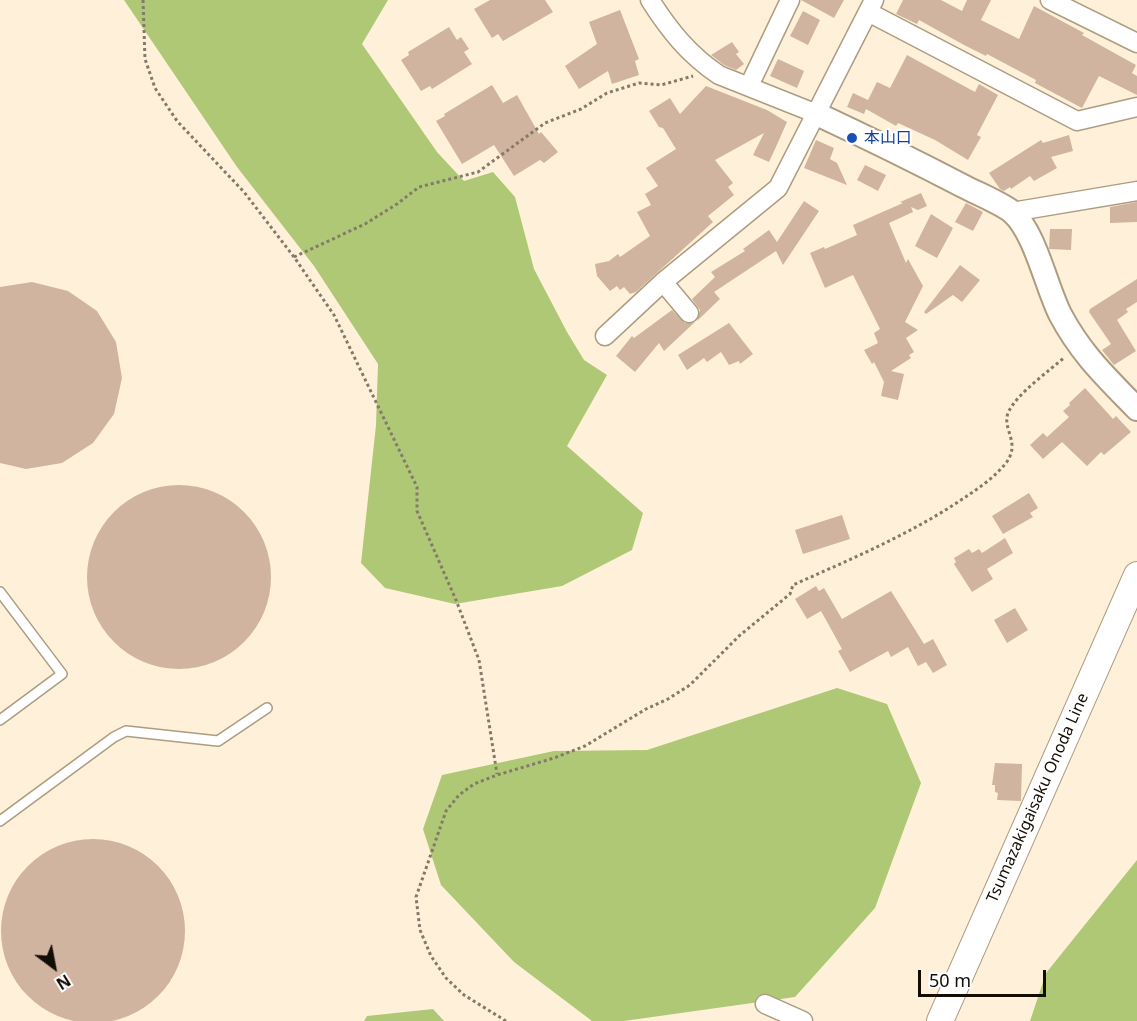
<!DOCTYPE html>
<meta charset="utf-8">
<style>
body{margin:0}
#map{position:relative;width:1137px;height:1021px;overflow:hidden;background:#fff1d9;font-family:"Noto Sans",sans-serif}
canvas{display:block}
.north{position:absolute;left:24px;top:937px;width:60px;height:60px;-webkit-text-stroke:4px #fff;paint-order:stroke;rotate:148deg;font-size:16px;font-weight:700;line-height:24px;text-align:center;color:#130d04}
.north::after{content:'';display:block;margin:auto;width:21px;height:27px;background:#130d04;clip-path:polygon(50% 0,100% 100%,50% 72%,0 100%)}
.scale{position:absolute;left:918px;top:970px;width:128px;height:27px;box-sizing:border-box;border:3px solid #130d04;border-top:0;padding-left:8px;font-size:18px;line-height:21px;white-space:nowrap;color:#130d04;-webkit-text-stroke:4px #fff;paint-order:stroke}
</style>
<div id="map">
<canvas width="1137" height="1021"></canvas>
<div class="north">N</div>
<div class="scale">50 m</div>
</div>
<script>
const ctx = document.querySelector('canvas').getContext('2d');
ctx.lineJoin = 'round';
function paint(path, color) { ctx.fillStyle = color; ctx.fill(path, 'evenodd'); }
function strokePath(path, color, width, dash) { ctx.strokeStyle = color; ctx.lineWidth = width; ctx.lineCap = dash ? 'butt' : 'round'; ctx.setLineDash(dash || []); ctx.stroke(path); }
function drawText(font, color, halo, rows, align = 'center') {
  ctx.font = font + ' "Noto Sans","Noto Sans JP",sans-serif'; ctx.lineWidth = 4.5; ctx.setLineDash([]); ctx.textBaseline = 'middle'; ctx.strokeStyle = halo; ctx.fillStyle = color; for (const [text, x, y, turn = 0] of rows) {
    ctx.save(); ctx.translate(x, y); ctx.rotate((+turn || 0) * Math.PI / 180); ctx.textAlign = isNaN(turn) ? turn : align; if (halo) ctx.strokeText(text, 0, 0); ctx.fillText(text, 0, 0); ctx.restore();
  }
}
paint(new Path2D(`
 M124 0H388L362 44 437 152 464 181 493 172 515 197 534 269 567 332 584 360 607 375 567 446 643 513 632 550 562 586 455 604 385 588 361 563 376 425 378 364 314 266 237 167Z
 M837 688 887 704 921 783 875 908 795 997 624 1021H592L514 962 441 885 423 829 442 775 554 751 647 750Z
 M1137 860V1021H1030L1046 973Z
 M433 1009 444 1021H364L367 1016Z`), '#afc876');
paint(new Path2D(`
 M490 0H545L553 12 503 41 498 34 492 38 474 9Z
 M801 0H844L834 18Z
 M903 0H941L962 11 967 0H991L981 20 1019 39 1034 6 1084 33 1082 35 1136 65 1132 73 1137 76V95L1099 76 1082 108 1035 83 1036 80 987 54 986 56 964 45 919 20 917 24 896 14Z
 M620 10 639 59 635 61 639 75 612 84 608 71 579 89 565 66 597 44 589 22Z
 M803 11 820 20 808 45 790 36Z
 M449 27 457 40 461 37 469 49 464 52 472 64 432 89 430 86 421 91 401 60 409 55 408 52Z
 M732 42 739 52 736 54 744 64 736 70 724 65 711 55Z
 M907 55 975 92 979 84 998 95 977 135 981 137 968 160 935 140 898 123 896 126 866 109 864 114 847 107 853 93 868 100 877 82 890 88Z
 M778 59 804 71 797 88 770 76Z
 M492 85 503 103 517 95 539 134 541 132 558 152 544 163 540 160 514 176 494 145 462 164 436 121 445 116 444 114Z
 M706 86 767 110 787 122 775 149 769 162 753 155 764 133 715 160 733 183 728 187 734 195 708 216 713 222 636 292 630 294 624 287 620 290 617 286 610 291 597 276 595 264 609 261 618 254 620 257 650 236 637 212 651 205 645 194 658 186 646 168 676 149 663 128 659 127 649 111 670 98 680 114Z
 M1069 135 1073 151 1051 157 1057 168 1034 181 1030 176 1011 189 1010 187 1004 191 1000 189 989 173 1041 140 1043 143Z
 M816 140 834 148 830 159 837 163 847 185 804 168Z
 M865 165 886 175 878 191 857 180Z
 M921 193 927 206 918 210 911 207 913 212 889 223 906 263 908 259 923 286 905 322 918 330 906 338 914 352 909 355 911 358 891 371 904 374 898 400 881 396 884 382 874 362 872 364 864 350 878 343 874 333 880 329 853 275 825 288 810 253 824 247 825 249 857 235 853 225 903 203 900 202Z
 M804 201 819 211 783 265 776 251 714 292 720 299 697 321 700 310 692 299 715 277 711 272 745 251 743 249 769 230 777 242Z
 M1137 202V222L1110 223V207Z
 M966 203 983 212 973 231 955 222Z
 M931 214 953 228 937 258 915 246Z
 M1050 229H1072L1071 250 1049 249Z
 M960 265 980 280 962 302 953 295 926 314 924 312Z
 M1137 279V302L1126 309 1128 312 1117 320 1136 351 1114 365 1102 350 1111 344 1089 312 1090 309Z
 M32 282 68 291 97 311 116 342 122 378 114 414 93 443 62 463 26 469 0 463V287Z
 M672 310 685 323 695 322 664 351 659 343 635 372 616 356 632 336 634 338Z
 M729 323 753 354 740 364 739 361 729 365 721 352 707 362 704 358 687 370 678 355Z
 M1085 388 1113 419 1116 416 1131 432 1104 455 1101 452 1087 466 1062 442 1043 459 1030 445 1043 433 1047 437 1069 417 1063 411 1070 405 1069 403Z
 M87 577a92 92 0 1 1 184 0a92 92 0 1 1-184 0Z
 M1029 493 1038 508 1030 513 1033 517 1003 534 992 516Z
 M842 515 850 539 803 554 795 530Z
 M1005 538 1013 553 987 569 993 579 972 592 954 564 956 562 954 558 969 549 972 553 979 549 982 553Z
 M816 586 819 591 824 588 842 619 891 591 924 644 933 639 947 665 933 673 926 662 918 666 908 647 891 657 888 651 850 672 838 651 842 649 821 611 807 619 795 599Z
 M1015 608 1028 630 1007 643 994 620Z
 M995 763 1022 764 1021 801 997 800 998 793 995 792V785H992Z
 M1 931a92 92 0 1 1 184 0a92 92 0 1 1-184 0Z`), '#d0b49f');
const service = new Path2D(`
 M0 592 62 674 0 720
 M0 821 114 737 126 731 218 741 267 708`);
const minor = new Path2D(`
 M650 0C669 30 689 55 719 75L817 114
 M1050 0 1137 43
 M868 12 1077 121 1137 107
 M749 86 790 0
 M1012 212 1137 191
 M663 282 689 313
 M605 336 663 282 778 188 874 0
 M765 1004 803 1021`);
const tertiary = new Path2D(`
 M817 114C866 137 915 161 963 186 976 193 1001 203 1012 212 1035 232 1046 286 1060 314 1081 354 1106 377 1137 409`);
const secondary = new Path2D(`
 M940 1021 1137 575`);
strokePath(service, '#ad9c80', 12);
strokePath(minor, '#ad9c80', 21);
strokePath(tertiary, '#ad9c80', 26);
strokePath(secondary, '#ad9c80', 28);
strokePath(new Path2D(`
 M143 0 145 59 155 88 177 121 244 192 294 257 334 315 417 487V511L456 600 479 660 497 774
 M294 257 365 224 397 204 419 187 478 172 545 123 581 109 607 93 639 83 661 85 693 76
 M506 1021 464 995 446 978 431 956 420 930 416 897 446 811 459 795 474 784 497 775 554 758 585 746 646 709 668 699 690 685 739 636 790 594 793 585C851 559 911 534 964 498 979 488 995 477 1006 463 1022 442 1000 428 1009 411 1017 394 1050 370 1065 357`), '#847a6a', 3, [3, 3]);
strokePath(service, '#fff', 9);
strokePath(minor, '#fff', 18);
strokePath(tertiary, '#fff', 22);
strokePath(secondary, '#fff', 26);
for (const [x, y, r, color] of [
 [852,138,6,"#1a4fb4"]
]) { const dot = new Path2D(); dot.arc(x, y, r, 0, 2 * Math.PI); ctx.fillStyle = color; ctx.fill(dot); strokePath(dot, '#fff', 2); }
drawText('16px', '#164399', '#fff', [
 ["本山口",864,138]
], 'left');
drawText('16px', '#130d04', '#fff', [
 ["Tsumazakigaisaku Onoda Line",1038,798,-66]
]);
</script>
